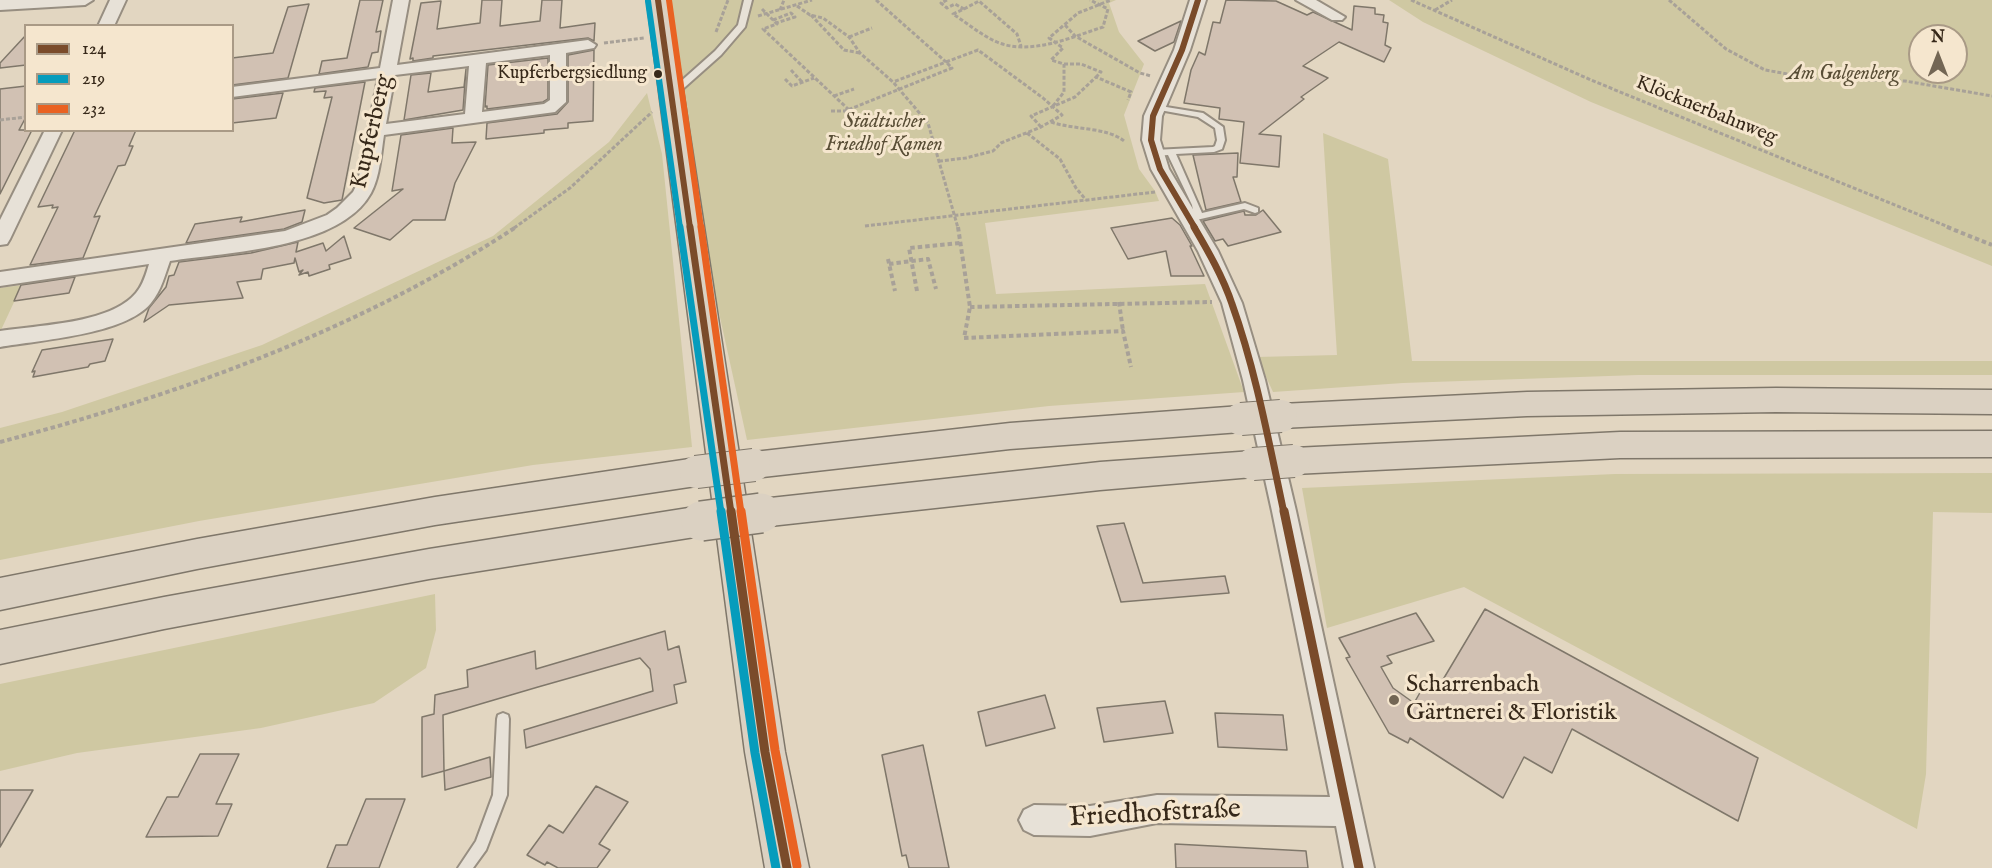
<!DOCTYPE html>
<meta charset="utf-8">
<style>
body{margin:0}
#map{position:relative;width:1992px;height:868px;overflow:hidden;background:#e2d6c1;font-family:"IM FELL English",serif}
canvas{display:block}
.legend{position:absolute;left:24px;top:24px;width:210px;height:108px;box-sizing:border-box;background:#f5e6ce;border:2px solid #a99a86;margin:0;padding:8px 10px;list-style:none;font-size:18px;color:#37291a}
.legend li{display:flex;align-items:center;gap:12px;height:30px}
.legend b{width:30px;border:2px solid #a99a86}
.north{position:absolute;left:1908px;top:24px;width:60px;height:60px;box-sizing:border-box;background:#f5e6ce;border:2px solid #a99a86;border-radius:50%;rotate:0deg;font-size:16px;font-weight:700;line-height:24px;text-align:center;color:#37291a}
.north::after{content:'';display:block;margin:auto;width:21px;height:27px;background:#736654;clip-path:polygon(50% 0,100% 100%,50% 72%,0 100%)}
</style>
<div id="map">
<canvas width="1992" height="868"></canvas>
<ul class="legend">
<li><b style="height:8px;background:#7a4b2a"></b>124</li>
<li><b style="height:8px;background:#069cbc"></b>219</li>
<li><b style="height:8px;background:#e96222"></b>232</li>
</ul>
<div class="north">N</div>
</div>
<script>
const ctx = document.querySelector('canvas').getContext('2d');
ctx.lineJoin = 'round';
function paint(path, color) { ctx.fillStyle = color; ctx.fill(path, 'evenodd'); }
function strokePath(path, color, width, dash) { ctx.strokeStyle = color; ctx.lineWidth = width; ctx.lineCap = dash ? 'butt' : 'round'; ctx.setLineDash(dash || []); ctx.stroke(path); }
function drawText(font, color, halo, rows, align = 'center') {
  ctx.font = font + ' "IM FELL English",serif'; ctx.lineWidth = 6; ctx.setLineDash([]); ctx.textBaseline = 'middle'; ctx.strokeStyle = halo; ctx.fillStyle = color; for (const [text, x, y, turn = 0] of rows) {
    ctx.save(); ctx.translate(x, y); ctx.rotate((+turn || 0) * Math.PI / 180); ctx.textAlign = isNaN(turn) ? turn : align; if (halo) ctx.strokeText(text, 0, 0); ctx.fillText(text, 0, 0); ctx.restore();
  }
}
paint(new Path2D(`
 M660 0H1116L1109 3 1119 32 1144 64 1124 115 1139 169 1155 191 1159 201 985 223 996 294 1205 284 1244 392 1049 406 747 440 683 149Z
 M1389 0H1992V266L1591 102 1423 22ZM1920 36H1956V72H1920Z
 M647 93 662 154 692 447 533 465 199 521 0 560V428L62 412 262 345 493 236 609 142Z
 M1323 133 1388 159 1412 361H1992V375H1638L1403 383 1273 392 1257 357 1337 355Z
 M22 285 1 330H0V288Z
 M1992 473V513L1933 512 1926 774 1917 829 1464 587 1327 628 1302 488 1615 474Z
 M435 594 436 630 426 668 374 703 261 728 77 753 0 771V684Z`), '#cfc8a2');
const building = new Path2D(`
 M360 0H383L376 32 381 31 378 52 372 53 368 67 319 74 322 61 347 58Z
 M482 0H502L500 26 540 21 542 0H562L560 28 595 23 594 41 588 38 433 56V58L413 61V58L410 59 421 3 441 1 437 29 480 23Z
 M1226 0 1276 1 1307 15 1313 12 1352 30 1354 6 1375 8V14L1384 15 1383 22 1388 23 1385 45 1391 48 1384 62 1339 42 1303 66 1328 78 1301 97 1304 99 1259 134 1281 136 1279 167 1240 163 1244 122 1219 119 1220 108 1184 103 1191 70 1199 52 1205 55 1213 22 1220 23Z
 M309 4 288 78 232 85V58L273 53 288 7Z
 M1181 21 1174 42 1155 51 1138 41Z
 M26 35V65L0 68V63Z
 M594 50 593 121 568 123V128L544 130V133L486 139 487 123 557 114 568 102V55Z
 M548 58V99L543 102 487 109V106L485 107 488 65Z
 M466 69 463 110 404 120 411 75 431 73 428 92 464 87Z
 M365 82 342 200 324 203 307 198 332 97 324 98 326 91 314 92 315 88Z
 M26 86V117L19 130H32L0 194V89Z
 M283 93 276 118 232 123V99Z
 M453 128 452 143 476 142 455 183 445 220H413L390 240 354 228 403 189 392 191 401 135Z
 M75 130H136L129 146H133L125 165 118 166 94 217 100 216 83 258 30 265 58 207 52 208 53 205 38 207Z
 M1238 153 1237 177H1233L1241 202 1206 210 1193 155Z
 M305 210 302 222 284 229 186 243 195 224 242 217 240 222Z
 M1263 210 1281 232 1228 246 1223 239 1215 241 1203 221 1244 211 1245 215H1256Z
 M1172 218 1180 225 1192 246H1190L1204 276H1171L1166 251 1128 259 1111 228Z
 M344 236 351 258 329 265 330 269 309 276 308 272 299 275 303 270 299 272 295 258 294 263 263 269 261 279 237 282 243 298 169 305 144 322 149 308 166 287 169 276 174 275 179 262 251 253 298 242 296 252 323 243 326 251Z
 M75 277 69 293 14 301 21 285Z
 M113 339 105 361 90 364 88 367 33 377 35 371 32 372 42 350Z
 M1124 523 1143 583 1225 576 1229 593 1121 602 1097 526Z
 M1485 609 1758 758 1738 821 1572 729 1552 773 1524 757 1503 798 1410 738 1408 743 1389 733 1346 658 1350 657 1339 638 1416 613 1434 641 1387 656 1392 663 1381 667 1393 688 1414 703 1429 677 1441 683Z
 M665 631 668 650 679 646 686 682 674 685 677 703 526 748 524 730 653 691 650 669 640 658 538 687 443 715 444 771 422 777V717L434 714 435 695 468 687 467 670 535 651 536 669Z
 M1045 695 1055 728 986 746 978 712Z
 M1165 701 1173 733 1104 742 1097 708Z
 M1215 713 1283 715 1287 750 1218 747Z
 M923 745 943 839 949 868H909L906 855 902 856 882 755Z
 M200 754H239L216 804H232L218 836 146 837 167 797H178Z
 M490 757 491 777 445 790 444 771Z
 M596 786 628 802 599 844 610 850 597 868H558L547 862 545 865 527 855 549 825 563 833Z
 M0 790H33L0 847Z
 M366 799H405L379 868H327L336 845H347Z
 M1175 844 1306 851 1308 868H1176Z`);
paint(building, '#d1c1b3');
strokePath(building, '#7f776a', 1.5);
const service = new Path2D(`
 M744 0H752L745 27 721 55 676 95H670V91L715 51 738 25Z
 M1154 105 1203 113 1223 127 1225 140 1222 149 1214 152 1176 154 1202 213 1245 203 1258 208V212L1255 213 1244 209 1192 221 1189 220V216L1194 215 1192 205 1168 155 1154 156 1150 153 1154 150 1213 147 1215 146 1217 140 1215 128 1198 117 1154 109Z
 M503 713 508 715 509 719 507 795 486 850 473 868H458L476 841 493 795 497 719 498 715Z`);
const minor = new Path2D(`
 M0 0H93L85 5 0 10Z
 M110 0H126L114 26H98Z
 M393 0H409L397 65 588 40 596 45 594 48 566 53V102L555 112 384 135C381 154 380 176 371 193 340 249 228 252 170 261 165 275 161 291 151 303 125 335 39 340 0 347V331C38 325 110 324 136 293 143 285 146 274 149 264L0 286V272L285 231 327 215 337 208 353 192 358 182 378 78 232 97V87L380 68ZM550 55V100L544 104 482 112 486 63ZM469 66 465 114 386 124 395 75Z
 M1190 0H1206L1190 50 1162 116 1160 140 1169 169 1218 251 1242 303 1265 380 1296 511 1374 868H1344L1336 826 1157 823 1090 836 1034 835 1024 830 1019 820 1024 810 1034 805 1090 806 1157 795 1330 797 1272 511 1243 380 1222 303 1198 251 1151 169 1142 140 1144 116 1174 50Z
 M1296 0H1316L1345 17 1342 20H1332Z
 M45 130H62L10 239 7 244 0 245V220Z`);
const primary = new Path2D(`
 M647 0H669L785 752 809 868H765L745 752Z`);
const motorway = new Path2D(`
 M1776 388 1992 390V414L1776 412 1527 416 1281 428 1269 425 1265 416 1269 407 1281 404 1527 392Z
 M1241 406 1253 410 1257 419 1253 428 1241 432 1010 449 754 478 742 474 737 465 742 456 754 452 1010 423Z
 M1992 431V457L1620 458 1294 474 1282 470 1277 461 1282 452 1294 448 1620 432Z
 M1253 451 1265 455 1270 464 1265 473 1253 477 1100 490 761 527 749 523 744 513 749 503 761 499 1100 462Z
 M696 458 708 462 713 472 708 482 696 486 435 525 197 569 0 610V578L197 539 435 497Z
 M701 506 713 511 719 521 713 531 701 536 429 579 164 629 0 664V630L164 597 429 549Z`);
strokePath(service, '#978e81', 4);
strokePath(minor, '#978e81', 4);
strokePath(primary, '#7f776a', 3);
strokePath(motorway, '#7f776a', 3);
strokePath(new Path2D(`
 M876 0 946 62 893 82
 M947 0 941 3 947 8 955 4 964 9 953 14C967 23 981 35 997 42 1030 56 1072 37 1103 27L1108 9 1090 0
 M1411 0 1591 80 1951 228
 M1669 0 1726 49 1765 70 1811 78 1905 81 1992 96
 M797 6 810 15 823 18 849 37 860 53 893 82 928 123 958 228
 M762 9 777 24 763 29 848 109
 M964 9 979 1 1017 34 1021 46
 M780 10 784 0
 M1435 10 1452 0
 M811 15 844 50 860 53
 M758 16 812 0
 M773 20 791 13 795 17 776 23
 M1065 25 1075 36 1140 73 1151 76
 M716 32 728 0
 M849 37 872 28
 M604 43 644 38
 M1064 64H1081L1101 72 1096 77
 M791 70 802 82
 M785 79 792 86 814 78
 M834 96 854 89
 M1053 106 1064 92V64L1051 60 1063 48 1049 38 1078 13 1111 0
 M831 111H845L952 68 946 62 978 50 1043 98 1062 115 1041 127 1001 143 993 151 966 158 940 161
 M0 120 26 117
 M1051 122C1074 130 1107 127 1124 141
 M1041 127 1031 116 1075 97 1096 77 1131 92 1128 100
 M1027 133 1060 159 1076 188 1086 200
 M865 226 1155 192
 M514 228 570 188 652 112`), '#a8a198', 3, [4, 2]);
strokePath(new Path2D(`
 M958 227 970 307 964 338 1123 331 1131 367
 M1947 227 1992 245
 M888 259 895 291
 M889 264 928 259 936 289
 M917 291 909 248 960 243
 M1119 302 1123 331
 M970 307 1212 302
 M0 442C181 394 359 330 516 227`), '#a8a198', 4, [4.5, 3]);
paint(service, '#e7e1d7');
paint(minor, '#e7e1d7');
paint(primary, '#dbd1c2');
paint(motorway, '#dbd1c2');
const motorwayBridgeFar1 = new Path2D(`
 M1241 419 1281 416
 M1253 464 1294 461
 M696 472 754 465`);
const motorwayBridge = new Path2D(`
 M701 521 761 513`);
strokePath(motorwayBridgeFar1, '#7f776a', 34, []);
strokePath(motorwayBridge, '#7f776a', 42, []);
strokePath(motorwayBridgeFar1, '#dbd1c2', 32);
strokePath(motorwayBridge, '#dbd1c2', 39);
strokePath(new Path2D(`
 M658 0 690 228
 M1195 228 1160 169 1151 140 1153 116 1182 50 1198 0`), '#7a4b2a', 6);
strokePath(new Path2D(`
 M690 227 731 513
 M1194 227C1208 251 1223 277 1232 304 1256 371 1269 443 1284 513`), '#7a4b2a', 7);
strokePath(new Path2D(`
 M731 511 765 752 787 868
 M1284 511 1359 868`), '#7a4b2a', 9);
strokePath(new Path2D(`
 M648 1 680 228`), '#069cbc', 6);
strokePath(new Path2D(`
 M680 227 721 513`), '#069cbc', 7);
strokePath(new Path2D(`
 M721 511 755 753 776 868`), '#069cbc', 9);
strokePath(new Path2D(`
 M669 0 701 228`), '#e96222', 6);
strokePath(new Path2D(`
 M701 227 741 513`), '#e96222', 7);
strokePath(new Path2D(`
 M741 511 775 750 797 866`), '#e96222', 9);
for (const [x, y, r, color] of [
 [658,74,5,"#37291a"],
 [1394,700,6,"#736654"]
]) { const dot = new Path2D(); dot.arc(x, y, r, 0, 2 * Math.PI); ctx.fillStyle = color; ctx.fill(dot); strokePath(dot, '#f5e6ce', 2); }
drawText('18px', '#37291a', '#f5e6ce', [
 ["Kupferbergsiedlung",647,74]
], 'right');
drawText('italic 20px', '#594e36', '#f5e6ce', [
 ["Am Galgenberg",1843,75],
 ["Städtischer",884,123],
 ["Friedhof Kamen",884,146]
]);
drawText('20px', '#37291a', '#f5e6ce', [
 ["Klöcknerbahnweg",1706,111,22]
]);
drawText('24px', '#37291a', '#f5e6ce', [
 ["Kupferberg",373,132,-77]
]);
drawText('24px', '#37291a', '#f5e6ce', [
 ["Scharrenbach",1406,686],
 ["Gärtnerei & Floristik",1406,714]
], 'left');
drawText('28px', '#37291a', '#f5e6ce', [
 ["Friedhofstraße",1155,815,-3]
]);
</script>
